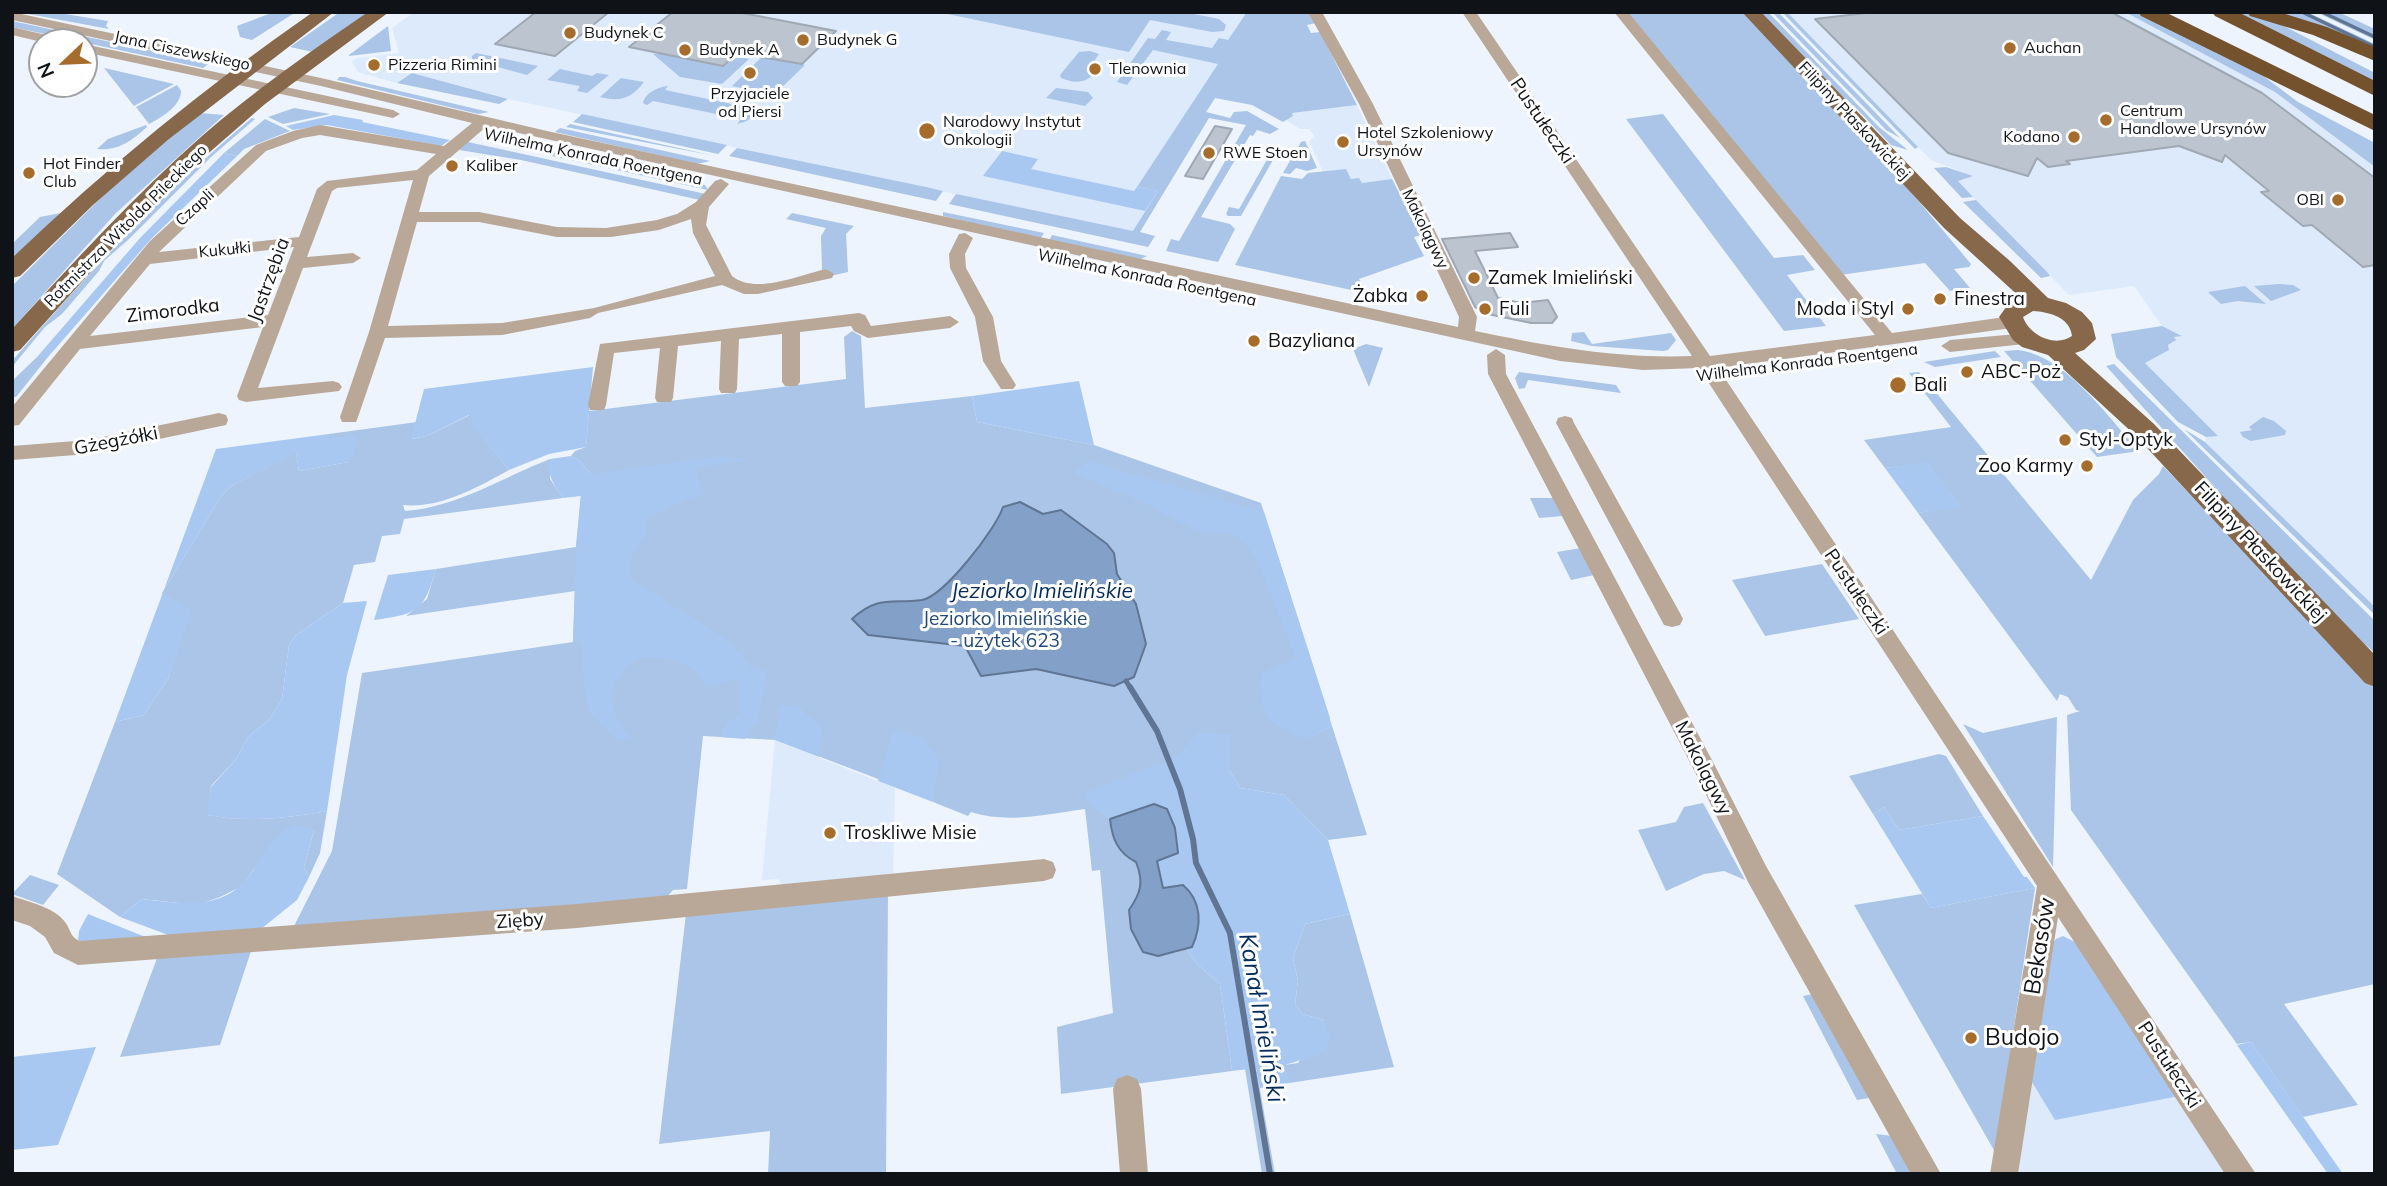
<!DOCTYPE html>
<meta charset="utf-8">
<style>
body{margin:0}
#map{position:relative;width:2387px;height:1186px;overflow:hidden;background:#edf4fe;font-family:Mulish,sans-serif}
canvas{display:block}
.frame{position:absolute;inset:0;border:14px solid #0f1216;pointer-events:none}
.north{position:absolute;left:28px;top:28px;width:70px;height:70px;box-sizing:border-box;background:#fff;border:2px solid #9fa0a2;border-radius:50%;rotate:247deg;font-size:19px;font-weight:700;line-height:28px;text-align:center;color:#0f1216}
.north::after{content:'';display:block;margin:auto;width:24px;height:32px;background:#a56c2b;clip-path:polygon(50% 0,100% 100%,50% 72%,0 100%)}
</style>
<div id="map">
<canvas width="2387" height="1186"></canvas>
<div class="frame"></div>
<div class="north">N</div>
</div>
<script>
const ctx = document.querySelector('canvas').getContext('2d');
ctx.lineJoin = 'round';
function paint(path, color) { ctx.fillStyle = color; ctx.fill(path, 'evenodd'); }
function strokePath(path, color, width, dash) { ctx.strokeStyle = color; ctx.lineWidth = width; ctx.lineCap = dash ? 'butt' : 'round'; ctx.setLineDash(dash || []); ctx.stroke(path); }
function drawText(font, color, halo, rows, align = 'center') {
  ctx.font = font + ' Mulish,sans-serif'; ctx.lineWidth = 6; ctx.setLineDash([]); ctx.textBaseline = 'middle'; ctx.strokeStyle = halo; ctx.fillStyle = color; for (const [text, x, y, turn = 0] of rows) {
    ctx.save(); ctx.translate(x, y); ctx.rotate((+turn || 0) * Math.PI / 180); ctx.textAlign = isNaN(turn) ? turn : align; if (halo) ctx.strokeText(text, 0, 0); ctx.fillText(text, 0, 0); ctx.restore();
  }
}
paint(new Path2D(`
 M414 12H1268L1133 232 513 100 412 73 397 83 358 72 352 62 357 58 399 53 392 28Z
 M1787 12H2125L2275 92 2375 167V607L2205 442 2206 437 2217 435 2145 363 2169 350 2168 345 2174 341 2173 337 2181 335 2162 326 2134 286 2069 295 1957 181 1972 176 1931 160Z
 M1357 105 1392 179 1362 183 1351 179 1346 169 1323 172 1309 141 1315 137 1313 134 1309 129H1300L1286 120 1293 116 1292 113Z
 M775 740 895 788 893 878 785 890 778 879 762 880Z
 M2026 1072 2179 1096 2230 1174H2019Z`), '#dceafc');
paint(new Path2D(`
 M18 12H53L108 21 106 26 109 29Z
 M274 12H296L252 40 240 37 237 26Z
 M340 12H369L313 52 290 47Z
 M938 12H1184L1219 19 1226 25 1224 31 1212 32 1150 20 1129 52Z
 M1247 12H1309L1316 23 1307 25 1311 33 1320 32 1357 105 1292 113 1293 116 1283 122 1252 105 1215 98 1206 112 1230 118 1234 112 1247 111 1279 129 1270 134 1257 130 1253 136 1250 135 1201 217 1230 224 1235 229 1218 262 1166 251 1171 239 1179 241 1246 125 1209 118 1140 232 1155 236 1148 247 949 204 956 194 1133 231 1158 191 1137 187 1218 64 1153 50 1127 85 1117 82 1148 38 1155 39 1162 30 1171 32 1166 40 1212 48 1219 38 1228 40Z
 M1625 12H1744L1916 198 1971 264 1969 267 1954 269 1970 288 1950 291 1925 263 1840 275Z
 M1759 12H1768L1880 128 1908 150 1891 145 1856 108 1820 77Z
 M1772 12H1778L1900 138 1886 130Z
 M1782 12H1787L1918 147 1915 149Z
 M2125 12H2135L2258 72 2298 102 2375 143V167L2275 92Z
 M2241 12 2280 24 2375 73V82L2238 13Z
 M2278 12H2307L2375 44V52Z
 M2316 12H2338L2375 29V40Z
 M12 21 210 63 203 68 12 27Z
 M388 26 391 51 349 56V55Z
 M738 51 746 53 742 57 749 59 722 84 680 77 653 54Z
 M1090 51 1099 54 1087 72 1094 74C1084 84 1074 83 1061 78L1060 75 1079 52Z
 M476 53 538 66 527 75 472 60V56Z
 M763 56 805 65 774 95 748 92 746 89 732 86Z
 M104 68 174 84 134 106Z
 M560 69 592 76 597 73 609 75 587 93 577 91 580 86 547 80Z
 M412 73 508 99 499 104 397 83Z
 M339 77H345L357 81 489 112 478 114 337 80Z
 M621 78 644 82C631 99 620 102 600 97Z
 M177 85 181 91C181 106 162 117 149 124L136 107Z
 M668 86 665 90 751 108 756 105 758 111 747 121 737 124 741 119 653 101 647 105 643 103C645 93 658 87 668 86Z
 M1056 88 1088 92 1093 98 1085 106 1046 98Z
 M294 108 330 114 283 124 268 117Z
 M199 113 224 115 115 214 12 329V286L104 195Z
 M582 114 727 145 718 154 573 122Z
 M1663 114 1774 258 1803 255 1815 270 1787 275 1826 326 1784 331 1626 119Z
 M252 118 255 119 211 157 129 239 104 261 99 271 62 314 45 327 12 367V361C87 275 164 191 252 118Z
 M265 119 290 131 244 149 237 156 224 153Z
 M570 124 715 156 566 127Z
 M146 125 147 127C131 141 119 151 97 149L108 139Z
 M560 128 710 161 697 164 555 132Z
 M1305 141 1317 168 1307 171 1296 168 1290 174 1283 173 1301 142Z
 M468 142 706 194 700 200 521 160 459 150Z
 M737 148 926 187 943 191 936 201 729 156Z
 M537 149 705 185 708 190 534 152Z
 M1273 149 1278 150 1277 153 1241 216H1228L1226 214 1229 207 1239 209Z
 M1946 167 1973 176 1958 181 1973 197 1962 198 1934 168Z
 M1346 169 1351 179 1359 178 1362 183 1392 179 1421 235 1414 237 1424 256 1359 279 1370 294 1235 265 1281 176 1302 179 1308 173Z
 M1976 200 2048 273 2050 276 2041 278 1963 202Z
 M943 212 1044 233 1040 239 943 216Z
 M61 213 12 259V244L40 217Z
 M792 213 854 226 846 234 848 272 830 276 827 269 822 270 821 236 826 228 786 219Z
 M1052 235 1147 256 1139 260 1049 241Z
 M2279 284 2293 285 2301 290 2271 301 2254 286Z
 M2245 286 2266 304 2238 301 2221 304 2208 292Z
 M2162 326 2182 336 2174 337 2176 340 2168 345 2169 350 2145 363 2218 436 2206 437 2178 422 2116 357 2111 334Z
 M852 331 861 336 865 408 972 396 977 422 1094 445 1261 503 1330 718 1294 733 1311 737 1332 726 1367 835 1328 840 1284 795 1240 788 1230 771V761L1097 808 1110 819 1111 832 1136 862 1140 872 1141 892 1174 953 1186 949 1198 965 1220 984 1232 1071 1061 1094 1057 1027 1113 1013 1100 870 1092 871 1085 809C1047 814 1009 824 971 812L968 816 933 802V800L776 740 703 736 687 889 673 890 665 899 294 926 332 851 362 673 573 642 575 591 406 616 427 599 436 569 576 547 582 482 591 474 581 462 571 456 575 451 586 447 589 411 846 379 844 337Z
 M1584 332 1592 344 1671 333 1676 340 1668 350 1663 351 1592 346 1571 341 1572 333Z
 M1366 344 1383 348 1369 387 1353 349Z
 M2018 350C2066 356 2107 416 2139 451L2097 457 2004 351Z
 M1995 351 2001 357 1935 367 1924 362Z
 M37 357H48L16 397H12V381Z
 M2114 364 2375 621V653L2327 612 2106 366Z
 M1519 372 1616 385 1621 393 1528 380 1525 388 1519 389 1515 378Z
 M1919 372 2091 580 2133 500 2159 474 2163 466 2375 689V984L2284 1004 2358 1105 2303 1117 2251 1042 2237 1044 2071 810 2067 715 2080 711 2076 710 2068 697 2060 694 2057 701 1918 513 1960 506 1927 463 1885 468 1864 440 1951 427 1909 373Z
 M470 415 473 418V425L509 470C478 487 440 509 403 505L405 511C458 507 501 478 550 459V479L563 498 404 519 400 534 382 536 375 562 354 565 343 603 296 635 289 645 282 699 270 719 248 737 236 759 211 786 208 815C249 823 286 818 327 811L320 853 309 877 304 867 314 830 255 868 242 886 220 897 197 905 142 899 120 917 57 874 115 722 144 715 168 679 182 636 162 593 222 495 231 486 296 452 299 471 349 462 341 438H326L329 434 417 422 412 439 427 436Z
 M2263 417 2274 421 2286 431 2285 435 2251 441 2243 437 2240 432 2252 430 2249 427Z
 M2184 429 2205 442 2375 607V615Z
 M1530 498H1554L1563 516 1539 518Z
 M1581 548 1594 575 1571 580 1557 552Z
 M1822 564 1859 619 1765 636 1732 580Z
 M2057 717 2053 867 1963 724 1983 733Z
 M1939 754 1946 756 1983 816 1899 830 1884 807 1873 814 1849 776Z
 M1703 803 1745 880 1724 871 1704 874 1666 891 1638 830 1676 822 1684 807Z
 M30 875 59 885 43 905 12 894Z
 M2035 888 1995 1152 1854 905 1922 894 1931 908Z
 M888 893 886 1174H768L770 1131 659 1144 686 914Z
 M1350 914 1394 1067 1289 1083 1284 1065 1298 1063 1324 1020 1302 1014 1295 1004 1298 981 1293 958 1305 924Z
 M252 948 220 1045 120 1057 159 953Z
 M1818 993 1869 1098 1857 1100 1803 996Z
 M1256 1067 1275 1174H1262L1245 1069Z
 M1876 1134 1900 1137 1920 1174H1897Z`), '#aac5e7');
paint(new Path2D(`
 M334 115 363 120 362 122 450 140 441 146 327 125 293 130 286 126Z
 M1002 151 1038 159 1031 169 1134 191 1137 187 1158 191 1145 211 983 176Z
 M224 153 237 156 151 239 48 357H37L140 238Z
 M593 367 586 447 549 454 509 470 472 425 473 419 469 415 427 436 411 439 424 389Z
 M1079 381 1094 445 977 422 972 396Z
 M329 434 327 438 355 436 356 449 349 462 299 471 296 453 231 486 222 495 162 593 192 610 168 679 144 715 115 722 216 449Z
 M571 456 581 462 591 474 722 456 748 460 696 467 701 494 647 517 646 534 631 556 630 578 730 642 752 668 766 670 758 724 749 728 745 739 720 737 727 723 740 714V678L706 687C703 681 700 673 694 669 678 658 643 651 627 666 603 688 611 719 631 738L617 739 590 713 584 688 582 641 573 642 576 547 581 496 563 498C555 486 546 475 550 459Z
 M1087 461 1264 512 1332 726 1312 737H1300L1271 722 1262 706 1261 674 1296 658 1258 562 1244 541 1231 533H1206L1187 526 1141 501 1074 473Z
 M1927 462 1961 507 1918 513 1885 468Z
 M436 569C424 611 418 614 374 620L388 575Z
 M367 601 347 675 327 811C286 818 248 823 207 815L211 787 236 759 248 737 270 719 282 699 289 645 296 635 343 603Z
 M797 705 822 729 819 757 775 740 781 706Z
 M894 730 922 737 939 759 933 802 878 781Z
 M1198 733 1231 734 1230 771 1240 788 1284 795 1328 840 1350 914 1305 924 1293 958 1298 981 1295 1004 1302 1014 1324 1020 1331 1038 1323 1053 1285 1065 1289 1083 1260 1088 1256 1068 1232 1071 1220 984 1198 965 1186 949 1193 946C1196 923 1203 902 1182 885L1163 888 1157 860 1154 804 1110 819 1092 805 1084 793 1175 758Z
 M1884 807 1899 830 1983 816 2024 877H2027L2035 888 1931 908 1873 814Z
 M294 824 314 830 304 867 309 877 297 900 261 929 179 939 120 917 142 899C187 904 227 912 255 868 270 845 270 839 294 824Z
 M88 914 153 940 78 941 79 931Z
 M2063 936 2077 943 2179 1096 2055 1120 2026 1072 2050 947 2056 939Z
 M2251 1042 2343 1174H2328L2237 1045Z
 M96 1047 58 1145 12 1150V1057Z`), '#a8c8f2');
const water = new Path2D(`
 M1020 502 1043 514 1061 510 1107 544 1114 553 1117 574 1136 604 1146 644 1134 677 1114 686 1036 669 981 676 965 646 868 635 852 619C878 595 891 604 922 600 944 596 996 529 1003 507Z
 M1154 804 1167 809 1175 828 1178 853 1157 861 1163 888 1183 885C1202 901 1202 925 1192 947L1158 956 1143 952 1131 929 1129 910C1141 893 1144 882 1136 862 1118 853 1112 839 1110 819Z`);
paint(water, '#82a0c8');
strokePath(water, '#607593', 2);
strokePath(new Path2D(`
 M2302 12 2375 47
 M2322 12 2375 37`), '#607593', 3.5);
strokePath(new Path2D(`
 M1126 681 1131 689`), '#607593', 5);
strokePath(new Path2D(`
 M1130 687 1157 731 1180 789 1193 839 1196 863 1230 933 1270 1174`), '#607593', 6);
const building = new Path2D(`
 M536 12H609L555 56 495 44Z
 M673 12H737L836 31 802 64 737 53 723 66 629 47Z
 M1874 12H2111L2262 93 2375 178V265L2363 267 2312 225 2303 226 2261 192 2269 191 2225 155 2222 162 2179 146 2066 161 2070 164 2048 167 2037 158 2028 176 1948 153 1815 19Z
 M1215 126 1232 129 1203 179 1185 176Z
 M1510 233 1518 247 1475 251 1498 298 1521 303 1548 300 1557 317 1552 323H1531L1483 313 1475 307 1442 239Z`);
paint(building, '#bbc4cf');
strokePath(building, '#9fa8b3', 2);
paint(new Path2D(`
 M12 12 321 78 547 131 1458 327 1459 317 1359 104 1308 12H1322L1373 104 1477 317 1475 331C1548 346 1617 359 1692 356L1462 12H1476L1710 356 1875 335 1614 12H1628L1892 333 2012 316 2021 322 2012 328 1718 368 2256 1174H2225L2058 917 2018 1174H1990L2037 886 1699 368 1643 370 1560 361 487 126 429 176 419 212H479L557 227 606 228 657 220 677 214 696 202 715 181 721 179 729 184 709 207 706 225 732 276C755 295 800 275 826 269L834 274 832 278 758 294H744L722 285 598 313 590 318 502 335 385 338 358 417 356 422H342L340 417 369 332 413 180 337 188 332 191 307 257 353 253 361 258 353 263 303 268 258 388 333 381 339 383 342 387 339 391 246 402 239 400 237 396 263 327 80 349 19 425 12 426V407L150 241 256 145 293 131 320 125 444 146 472 123 321 86 12 20ZM320 135 436 154 417 170 327 181 317 189 299 237 159 252 266 151 302 138ZM691 219 693 233 715 276 594 308 502 323 388 326 417 222H479L557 237H611L659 230ZM294 247 268 315 90 336 150 264Z
 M12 27 63 39 65 42H42L12 35Z
 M84 44 393 110 400 114 393 118 84 52Z
 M965 233 973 238 965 254 966 268 993 317 1001 361 1016 385 1013 389H1001L983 361 975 317 950 268 949 254 959 234Z
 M859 313 865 315 871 326 950 316 959 322 950 328 868 338 854 331 851 326 800 332V382L797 386H785L782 382V334L739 339 737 389 735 393H721L719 389 721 341 678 346 673 398 671 402H657L655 398 660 348 614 353 606 405 604 410H590L588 405 600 344Z
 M2028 333 2034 335 2037 339 2034 343 1950 352 1941 346 1950 340Z
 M1496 349 1505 355 1506 374 1713 762 1766 866 1941 1174H1911L1748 882 1697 776 1488 374 1487 355Z
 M219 413 226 415 228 420 226 425 88 454 12 460V446L88 440Z
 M1565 416 1572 418 1574 423 1680 613 1683 619 1680 625 1672 627 1664 625 1556 423 1558 418Z
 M1044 859 1053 862 1056 870 1053 878 1044 881 577 928 78 965 54 953 45 937 30 926 12 920V896C29 902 54 907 65 922 71 930 69 935 79 941L577 904Z
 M1127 1075 1137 1079 1141 1089 1148 1174H1120L1113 1089 1117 1079Z`), '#b9a897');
paint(new Path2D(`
 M313 12H334L169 139 93 205 20 276 12 278V258C106 168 206 86 313 12Z
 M368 12H389L265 104 188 171 130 229 20 350 12 352V329C73 263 134 196 202 136 254 91 311 51 368 12Z
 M1742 12H1761L1960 218 2010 261 2048 298 2066 303 2082 312 2092 323 2096 339 2084 350 2075 353 2154 424 2375 655V687L2365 683 2136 436 2048 355 2022 347 2013 340 1999 317 2009 303 2022 299 1944 228ZM2033 311C2049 312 2070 317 2072 336 2055 348 2029 335 2023 317Z`), '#87684a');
paint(new Path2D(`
 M2138 12H2165L2375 115V131L2141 16Z
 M2212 12H2238L2375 81V96L2215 16Z
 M2247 12H2279L2327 27 2375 47V61L2313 35 2250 16Z`), '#74522e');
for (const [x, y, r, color] of [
 [570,33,7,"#a56c2b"],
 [803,40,7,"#a56c2b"],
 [2010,48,7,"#a56c2b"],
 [685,50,7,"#a56c2b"],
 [374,65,7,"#a56c2b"],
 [1095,69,7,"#a56c2b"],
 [750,73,7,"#a56c2b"],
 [2106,120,7,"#a56c2b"],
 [927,131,9,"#a56c2b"],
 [2074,137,7,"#a56c2b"],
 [1343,142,7,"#a56c2b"],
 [1209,153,7,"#a56c2b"],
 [452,166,7,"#a56c2b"],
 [29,173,7,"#a56c2b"],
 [2338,200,7,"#a56c2b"],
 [1474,278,7,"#a56c2b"],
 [1422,296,7,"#a56c2b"],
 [1940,299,7,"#a56c2b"],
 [1485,309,7,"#a56c2b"],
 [1908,309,7,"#a56c2b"],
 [1254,341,7,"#a56c2b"],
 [1967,372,7,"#a56c2b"],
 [1898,385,9,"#a56c2b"],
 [2065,440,7,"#a56c2b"],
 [2087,466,7,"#a56c2b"],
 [830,833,7,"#a56c2b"],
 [1971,1038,7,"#a56c2b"]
]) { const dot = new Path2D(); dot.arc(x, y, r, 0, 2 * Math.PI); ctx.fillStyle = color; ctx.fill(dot); strokePath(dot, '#fff', 2.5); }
drawText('16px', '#0f1216', '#fff', [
 ["Budynek C",584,33],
 ["Budynek G",817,40],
 ["Auchan",2024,48],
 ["Budynek A",699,50],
 ["Pizzeria Rimini",388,65],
 ["Tlenownia",1109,69],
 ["Przyjaciele",750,94,"center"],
 ["od Piersi",750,112,"center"],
 ["Centrum",2120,111],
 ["Handlowe Ursynów",2120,129],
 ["Narodowy Instytut",943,122],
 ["Onkologii",943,140],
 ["Hotel Szkoleniowy",1357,133],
 ["Ursynów",1357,151],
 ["Kodano",2060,137,"right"],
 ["RWE Stoen",1223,153],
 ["Hot Finder",43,164],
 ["Club",43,182],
 ["Kaliber",466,166],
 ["OBI",2324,200,"right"]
], 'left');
drawText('16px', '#0f1216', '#fff', [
 ["Jana Ciszewskiego",182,51,12],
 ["Filipiny Płaskowickiej",1854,121,47],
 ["Wilhelma Konrada Roentgena",593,157,12],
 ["Czapli",195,208,-43],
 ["Rotmistrza Witolda Pileckiego",126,226,-45],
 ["Makolągwy",1425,229,64],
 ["Kukułki",225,250,-6],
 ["Wilhelma Konrada Roentgena",1147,278,12],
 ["Wilhelma Konrada Roentgena",1807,363,-7]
]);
drawText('19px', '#0f1216', '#fff', [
 ["Pustułeczki",1542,121,56],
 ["Jastrzębia",269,280,-70],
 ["Zimorodka",173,311,-7],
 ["Gżegżółki",116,441,-11],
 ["Filipiny Płaskowickiej",2260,552,47],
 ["Pustułeczki",1856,592,56],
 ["Makolągwy",1703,768,63],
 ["Zięby",520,921,-4],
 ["Pustułeczki",2169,1065,57]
]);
drawText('19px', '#0f1216', '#fff', [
 ["Zamek Imieliński",1488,278],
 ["Żabka",1408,296,"right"],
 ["Finestra",1954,299],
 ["Fuli",1499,309],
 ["Moda i Styl",1894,309,"right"],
 ["Bazyliana",1268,341],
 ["ABC-Poż",1981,372],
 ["Bali",1914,385],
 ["Styl-Optyk",2079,440],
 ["Zoo Karmy",2073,466,"right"],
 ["Troskliwe Misie",844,833]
], 'left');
drawText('19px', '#20497c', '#fff', [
 ["Jeziorko Imielińskie",1005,619],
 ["- użytek 623",1005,641]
]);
drawText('italic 21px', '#012c5d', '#fff', [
 ["Jeziorko Imielińskie",1042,592]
]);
drawText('23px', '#0f1216', '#fff', [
 ["Bekasów",2040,946,-81]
]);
drawText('23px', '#0f1216', '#fff', [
 ["Budojo",1985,1038]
], 'left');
drawText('italic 24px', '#012c5d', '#fff', [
 ["Kanał Imieliński",1261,1018,80]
]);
</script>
